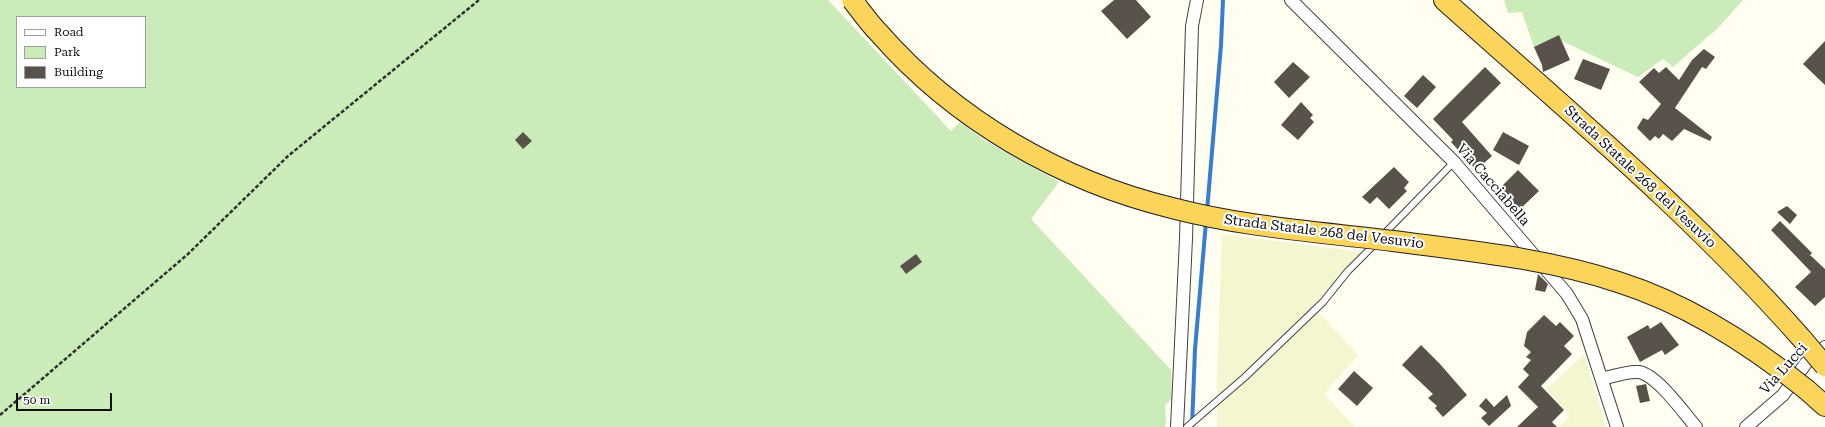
<!DOCTYPE html>
<style>
body{margin:0}
#map{position:relative;width:1825px;height:427px;overflow:hidden;background:#fffef0;font-family:"Roboto Serif",serif}
canvas{display:block}
.legend{position:absolute;left:16px;top:16px;width:130px;height:72px;box-sizing:border-box;background:#fff;border:1px solid #9f9f9f;margin:0;padding:5px 7px;list-style:none;font-size:12px;color:#0f0f0f}
.legend li{display:flex;align-items:center;gap:8px;height:20px}
.legend b{width:20px;border:1px solid #9f9f9f}
.scale{position:absolute;left:16px;top:393px;width:96px;height:18px;box-sizing:border-box;border:2px solid #0f0f0f;border-top:0;padding-left:5px;font-size:12px;line-height:14px;white-space:nowrap;color:#0f0f0f;-webkit-text-stroke:3px #fff;paint-order:stroke}
</style>
<div id="map">
<canvas width="1825" height="427"></canvas>
<ul class="legend">
<li><b style="height:5px;background:#fff"></b>Road</li>
<li><b style="height:11px;background:#cbebb8"></b>Park</li>
<li><b style="height:11px;background:#58524a"></b>Building</li>
</ul>
<div class="scale">50 m</div>
</div>
<script>
const ctx = document.querySelector('canvas').getContext('2d');
ctx.lineJoin = 'round';
function paint(path, color) { ctx.fillStyle = color; ctx.fill(path, 'evenodd'); }
function strokePath(path, color, width, dash) { ctx.strokeStyle = color; ctx.lineWidth = width; ctx.lineCap = dash ? 'butt' : 'round'; ctx.setLineDash(dash || []); ctx.stroke(path); }
function drawText(font, color, halo, rows, align = 'center') {
  ctx.font = font + ' "Roboto Serif",serif'; ctx.lineWidth = 4; ctx.setLineDash([]); ctx.textBaseline = 'middle'; ctx.strokeStyle = halo; ctx.fillStyle = color; for (const [text, x, y, turn = 0] of rows) {
    ctx.save(); ctx.translate(x, y); ctx.rotate((+turn || 0) * Math.PI / 180); ctx.textAlign = isNaN(turn) ? turn : align; if (halo) ctx.strokeText(text, 0, 0); ctx.fillText(text, 0, 0); ctx.restore();
  }
}
paint(new Path2D(`
 M1222 234 1362 252 1313 306 1358 355 1324 394 1355 427H1217V379Z
 M1584 354 1606 427H1559L1570 416 1547 389Z`), '#f4f6cf');
paint(new Path2D(`
 M0 0H828L951 131 960 122 984 140 1059 182 1031 219 1171 370 1172 398 1165 406 1166 422 1165 427H0ZM17 17H145V87H17Z
 M1504 0H1743L1718 28 1673 67 1663 59 1638 77 1560 40H1551L1534 47 1522 12 1508 13Z`), '#cbebb8');
strokePath(new Path2D(`
 M1207 211 1221 45 1223 0
 M1192 427 1195 349 1206 222`), '#377dd3', 4);
paint(new Path2D(`
 M1114 0H1136L1151 17 1127 39 1101 11Z
 M1559 35 1570 60 1543 72 1542 65 1534 47Z
 M1825 41V85L1803 64Z
 M1704 49 1715 57 1706 69 1702 67 1675 108 1712 137 1710 141 1684 129 1672 141 1663 134 1659 139 1655 136 1650 141 1637 128 1643 118 1648 120 1661 104 1639 82 1654 68 1659 73 1666 67 1679 80 1692 60Z
 M1583 59 1610 69 1601 90 1574 79Z
 M1293 62 1310 77 1289 98 1274 82Z
 M1485 67 1501 83 1462 122 1492 156 1476 170 1451 142 1453 140 1433 119Z
 M1423 75 1436 87 1417 108 1404 96Z
 M1301 102 1313 115 1310 118 1314 122 1298 140 1281 125Z
 M523 132 532 141 523 149 515 140Z
 M1503 132 1529 146 1519 165 1493 150Z
 M1394 167 1409 182 1404 188 1407 191 1389 209 1377 197 1370 204 1362 197Z
 M1518 170 1539 191 1518 211 1498 190Z
 M1787 206 1797 215 1790 224 1777 212Z
 M1780 221 1812 253 1810 255 1825 269V297L1815 306 1795 287 1811 272 1771 230Z
 M916 254 922 262 906 274 900 266Z
 M1538 274 1548 284 1545 292 1535 290Z
 M1544 315 1556 326 1560 322 1574 336 1564 346 1572 354 1541 386 1564 410 1552 422 1557 427H1517L1538 407 1518 387 1529 375 1523 369 1531 360 1526 357 1531 352 1524 346 1527 332Z
 M1661 322 1679 345 1665 355 1662 350 1640 362 1627 337 1648 325 1650 329Z
 M1421 345 1440 364 1467 395 1443 417 1435 408 1437 406 1428 398 1433 394 1402 365Z
 M1354 371 1373 388 1357 406 1338 389Z
 M1646 384 1650 401 1640 403 1636 386Z
 M1507 395 1511 406 1489 426 1481 418 1487 413 1479 406 1486 398 1494 407Z`), '#58524a');
const service = new Path2D(`
 M1382 236 1454 162
 M1187 427 1245 377 1323 302 1348 271 1376 243`);
const minor = new Path2D(`
 M1291 0 1454 162 1567 294 1582 319 1617 427
 M1602 379C1613 376 1627 371 1639 372 1657 375 1684 413 1696 427
 M1177 427 1186 239 1192 26 1197 0
 M1746 427 1783 395 1806 363 1825 347`);
const trunk = new Path2D(`
 M1444 0C1567 110 1694 216 1803 340
 M1807 390 1825 406`);
strokePath(service, '#424242', 8);
strokePath(minor, '#424242', 14);
strokePath(trunk, '#202020', 22);
strokePath(new Path2D(`
 M0 415 188 254 288 156 479 0`), '#313131', 2.5, [4, 2]);
strokePath(service, '#fff', 6);
strokePath(minor, '#fff', 12);
strokePath(trunk, '#fbd45b', 20);
const trunkBridge = new Path2D(`
 M852 0C861 11 869 23 879 33 955 120 1061 181 1172 208 1244 227 1320 232 1393 241 1469 251 1545 258 1618 282 1688 304 1750 344 1807 390
 M1803 340 1825 366`);
strokePath(trunkBridge, '#202020', 22, []);
strokePath(trunkBridge, '#fbd45b', 20);
drawText('14px', '#0f0f0f', '#fff', [
 ["Strada Statale 268 del Vesuvio",1640,177,43],
 ["Via Cacciabella",1493,185,49],
 ["Strada Statale 268 del Vesuvio",1324,232,7],
 ["Via Lucci",1784,369,-48]
]);
</script>
